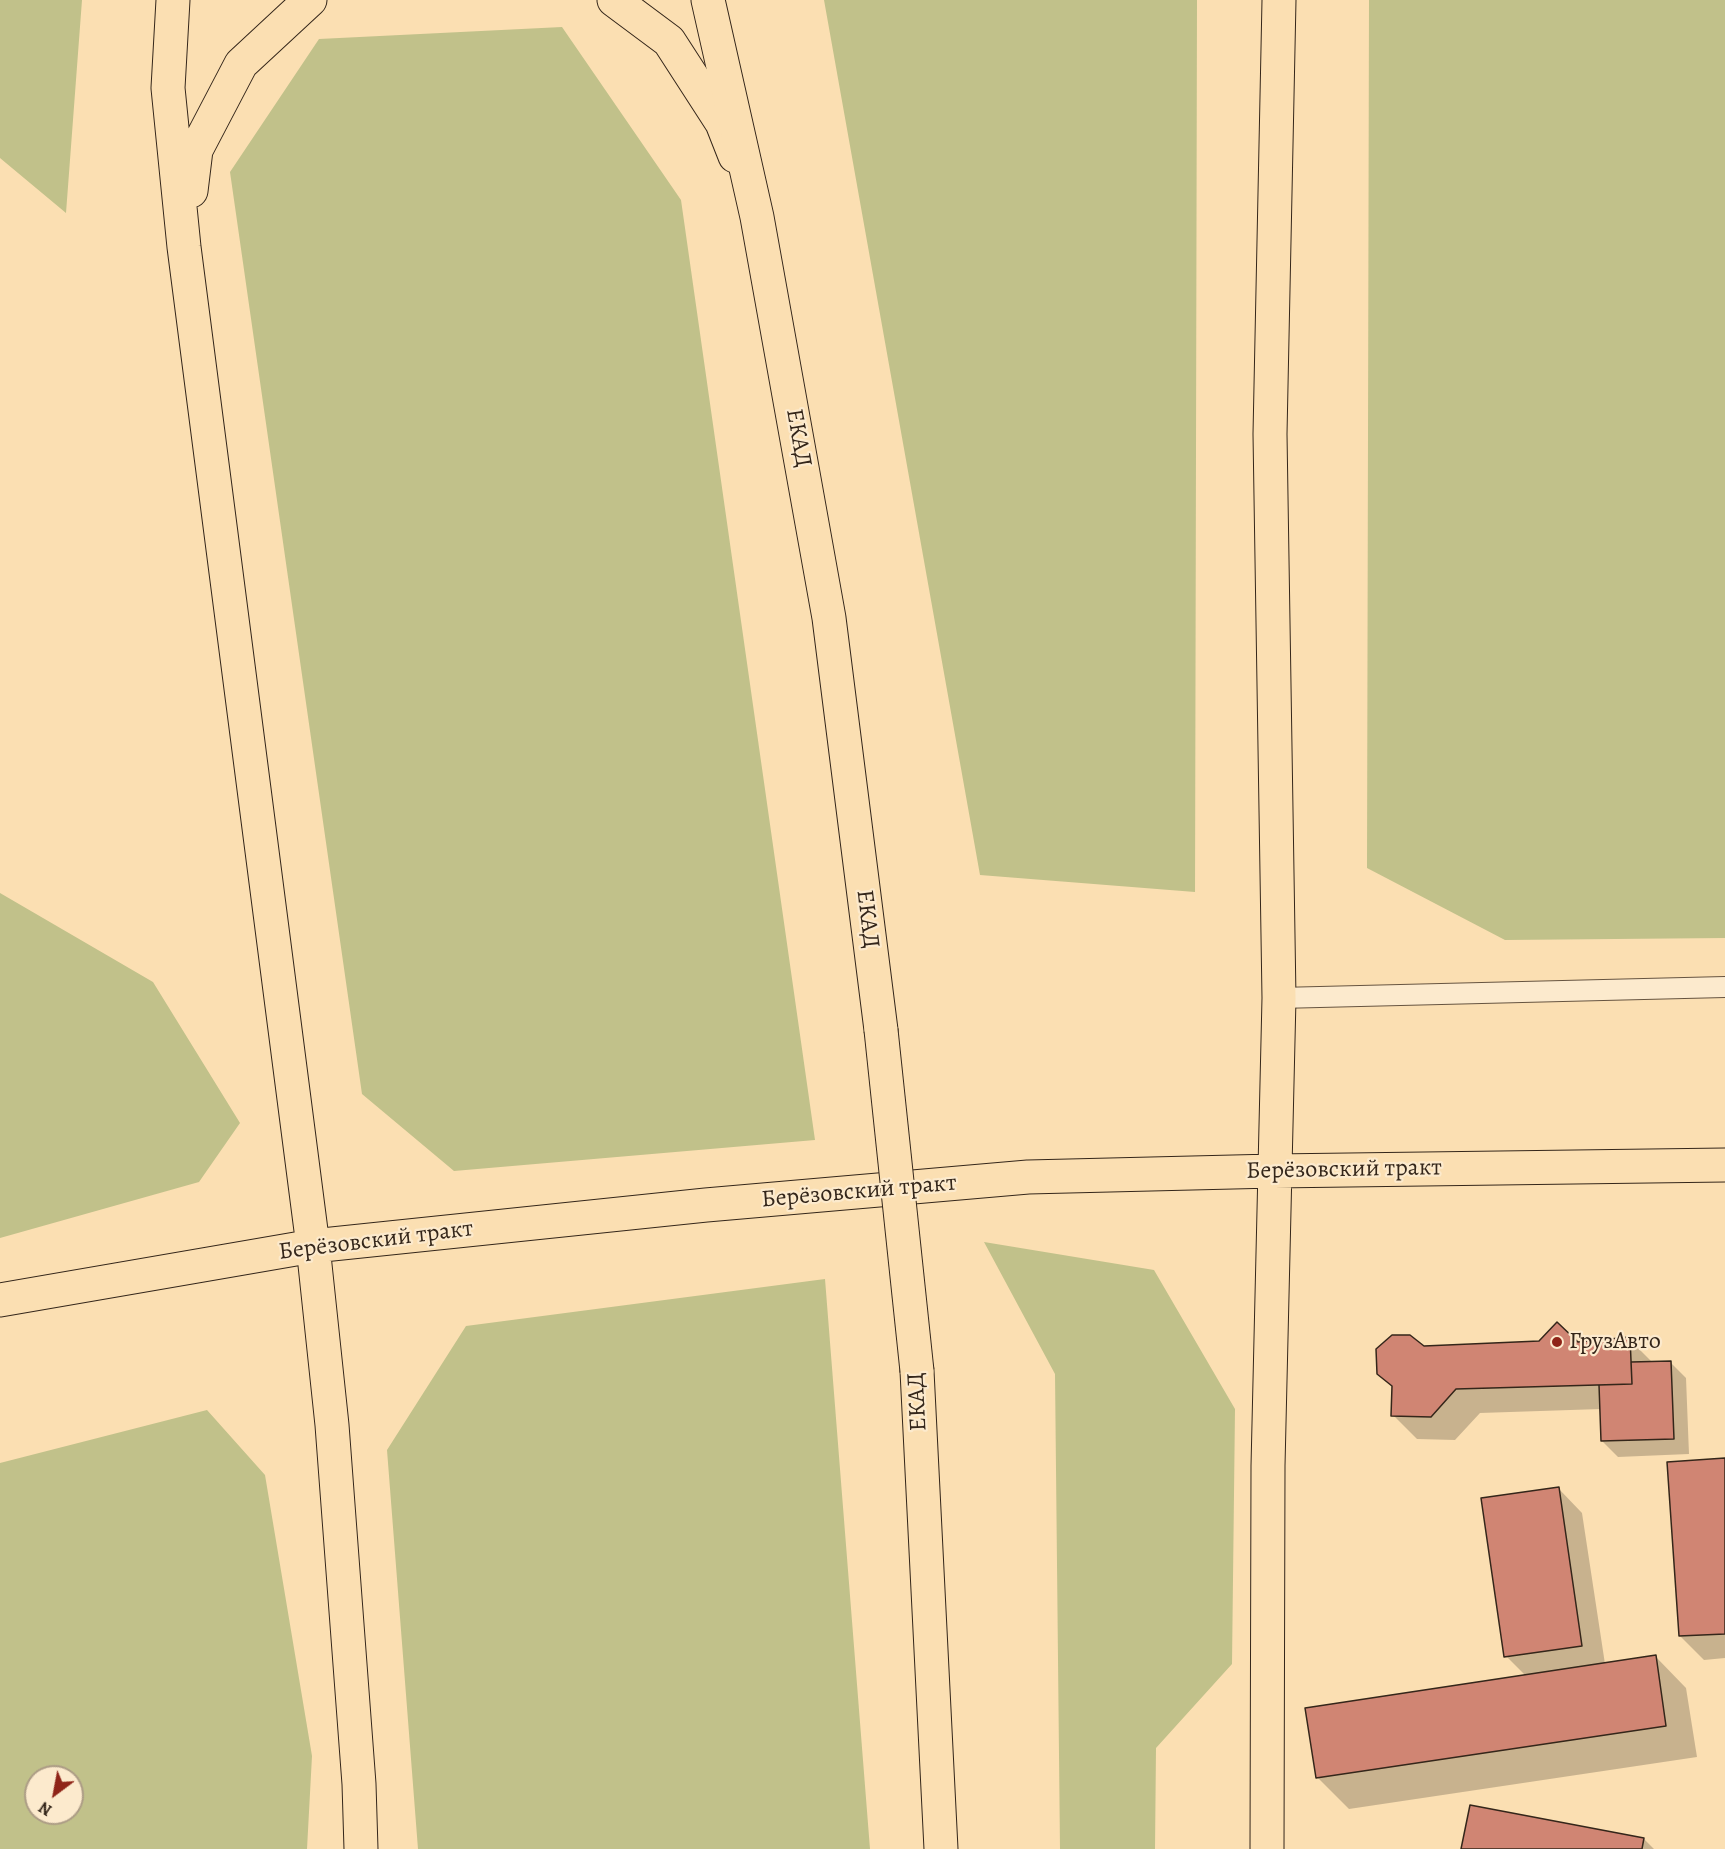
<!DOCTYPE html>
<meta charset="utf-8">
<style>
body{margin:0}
#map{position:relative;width:1725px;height:1849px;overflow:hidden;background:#fbdfb2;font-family:Alegreya,serif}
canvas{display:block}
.north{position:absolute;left:24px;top:1765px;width:60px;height:60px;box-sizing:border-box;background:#fceacd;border:2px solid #ac9c85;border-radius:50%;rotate:212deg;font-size:16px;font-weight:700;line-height:24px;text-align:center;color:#34261a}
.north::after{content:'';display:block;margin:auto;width:21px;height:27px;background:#8f2418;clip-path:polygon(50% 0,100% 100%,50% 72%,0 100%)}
</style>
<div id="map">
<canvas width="1725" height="1849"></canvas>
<div class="north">N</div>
</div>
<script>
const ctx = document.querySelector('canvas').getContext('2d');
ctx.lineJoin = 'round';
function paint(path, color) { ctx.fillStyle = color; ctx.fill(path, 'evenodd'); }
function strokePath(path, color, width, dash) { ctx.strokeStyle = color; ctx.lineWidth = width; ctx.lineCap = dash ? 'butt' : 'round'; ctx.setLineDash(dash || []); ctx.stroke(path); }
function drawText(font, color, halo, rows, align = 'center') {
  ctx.font = font + ' Alegreya,serif'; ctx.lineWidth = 4.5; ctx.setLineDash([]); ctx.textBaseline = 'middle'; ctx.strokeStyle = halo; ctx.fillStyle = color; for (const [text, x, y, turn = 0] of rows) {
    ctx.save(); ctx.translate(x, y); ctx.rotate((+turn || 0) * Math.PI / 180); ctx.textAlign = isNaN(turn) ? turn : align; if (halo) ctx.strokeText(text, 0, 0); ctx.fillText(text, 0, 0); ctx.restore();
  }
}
paint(new Path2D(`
 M0 0H82L66 213 0 158Z
 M824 0H1197L1195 892 980 875Z
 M1369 0H1725V938L1505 940 1367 868Z
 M562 27 681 200 815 1140 454 1171 362 1094 230 172 319 39Z
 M0 893 153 982 240 1123 199 1182 0 1238Z
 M984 1242 1154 1270 1235 1409 1232 1664 1156 1748 1155 1849H1060L1055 1374Z
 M825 1279 870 1849H418L387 1450 466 1326Z
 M207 1410 265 1475 312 1756 307 1849H0V1463ZM36 1777H72V1813H36Z`), '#c1c18a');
paint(new Path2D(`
 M1629 1339 1653 1363 1670 1362 1686 1378 1689 1454 1618 1457 1602 1441 1601 1409 1480 1413 1455 1440 1417 1439 1393 1415V1388L1378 1373 1423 1347 1577 1343Z
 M1725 1460V1658L1704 1660 1680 1636Z
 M1559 1489 1582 1513 1605 1664 1655 1656 1686 1688 1697 1757 1349 1809 1318 1778 1526 1676 1506 1656Z
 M1644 1839 1654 1849H1463Z`), '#0003');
const building = new Path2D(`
 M1557 1322 1578 1342 1630 1337 1632 1384 1456 1389 1431 1417 1391 1416 1392 1386 1377 1374 1376 1349 1392 1335H1410L1424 1346 1539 1341Z
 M1671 1361 1674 1439 1601 1441 1599 1385 1632 1384 1631 1362Z
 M1725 1458V1634L1679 1636 1667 1462Z
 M1559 1487 1582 1646 1504 1657 1481 1498Z
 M1656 1655 1666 1726 1316 1778 1305 1708Z
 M1470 1805 1644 1838 1642 1849H1461Z`);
paint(building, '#d08573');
strokePath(building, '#34261a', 1.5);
const service = new Path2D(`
 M1279 998 1725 987`);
const primary = new Path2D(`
 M173 0 168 88 184 247 313 1246 332 1425 359 1784 361 1849
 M614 0 669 41 722 123 735 156
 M191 191 196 150 241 64 310 0
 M0 1300 313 1246 706 1205 1028 1177 1274 1171 1725 1165
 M1267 1849 1268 1466 1279 998 1270 434 1279 0`);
const trunk = new Path2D(`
 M708 0 757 217 829 618 881 1030
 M917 1371 941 1849`);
strokePath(service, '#665440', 22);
strokePath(primary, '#34261a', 35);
strokePath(trunk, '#34261a', 35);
strokePath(service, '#fceacd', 20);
strokePath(primary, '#fbdfb2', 33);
strokePath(trunk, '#fbdfb2', 33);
const trunkBridge = new Path2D(`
 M881 1030 917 1371`);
strokePath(trunkBridge, '#34261a', 35, []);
strokePath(trunkBridge, '#fbdfb2', 33);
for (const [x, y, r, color] of [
 [1557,1342,6,"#8f2418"]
]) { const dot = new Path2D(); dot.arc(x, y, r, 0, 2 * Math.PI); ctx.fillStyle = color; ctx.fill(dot); strokePath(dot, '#fceacd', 2); }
drawText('24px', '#34261a', '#fceacd', [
 ["ЕКАД",798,438,80],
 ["ЕКАД",867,919,83],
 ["Берёзовский тракт",1344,1170,-1],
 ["Берёзовский тракт",859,1192,-5],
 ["Берёзовский тракт",376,1241,-7],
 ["ЕКАД",918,1402,-93]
]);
drawText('24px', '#34261a', '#fceacd', [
 ["ГрузАвто",1569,1342]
], 'left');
</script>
